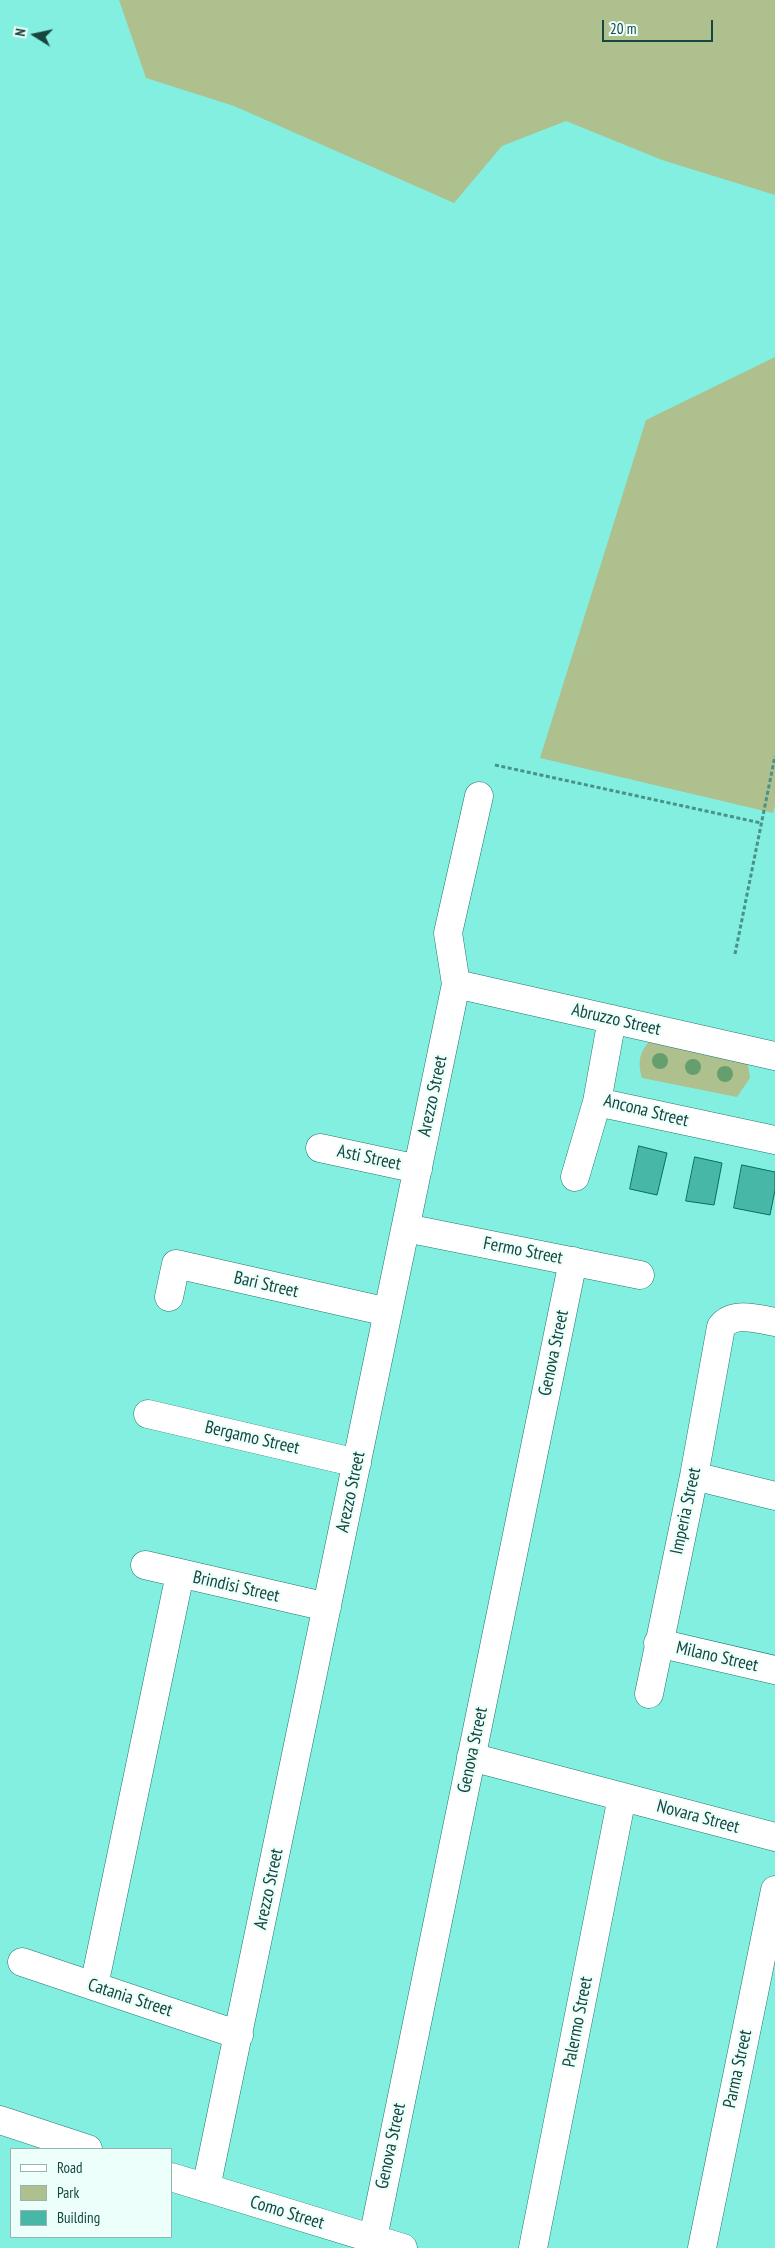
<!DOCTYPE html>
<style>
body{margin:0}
#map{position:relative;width:775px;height:2248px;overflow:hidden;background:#83efe0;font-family:"PT Sans Narrow",sans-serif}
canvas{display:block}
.legend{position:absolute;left:10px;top:2148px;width:162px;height:90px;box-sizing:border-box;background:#ecfffb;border:1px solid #97b5b0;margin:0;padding:6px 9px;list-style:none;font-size:15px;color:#17463f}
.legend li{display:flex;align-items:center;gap:10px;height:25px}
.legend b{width:25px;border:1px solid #97b5b0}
.north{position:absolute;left:10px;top:10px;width:50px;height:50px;-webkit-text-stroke:4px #ecfffb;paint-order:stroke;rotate:280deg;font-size:14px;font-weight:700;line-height:20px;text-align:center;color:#17463f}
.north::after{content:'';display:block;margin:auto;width:18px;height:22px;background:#17463f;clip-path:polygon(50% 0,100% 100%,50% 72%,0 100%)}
.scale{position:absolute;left:602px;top:20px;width:111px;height:22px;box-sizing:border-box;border:2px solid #17463f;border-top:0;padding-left:6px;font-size:15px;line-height:18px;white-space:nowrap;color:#17463f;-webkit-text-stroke:4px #ecfffb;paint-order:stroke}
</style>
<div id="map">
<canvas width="775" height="2248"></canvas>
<ul class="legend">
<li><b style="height:6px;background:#fff"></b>Road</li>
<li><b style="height:14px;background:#aec08e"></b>Park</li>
<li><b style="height:14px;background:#47b7a8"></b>Building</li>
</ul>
<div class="north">N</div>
<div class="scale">20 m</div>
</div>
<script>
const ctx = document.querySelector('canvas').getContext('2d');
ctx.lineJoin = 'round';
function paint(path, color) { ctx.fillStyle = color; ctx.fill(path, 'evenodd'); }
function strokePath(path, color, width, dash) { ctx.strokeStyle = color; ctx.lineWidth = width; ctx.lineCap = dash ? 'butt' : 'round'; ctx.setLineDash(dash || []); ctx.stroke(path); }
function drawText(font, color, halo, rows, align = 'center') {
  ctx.font = font + ' "PT Sans Narrow",sans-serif'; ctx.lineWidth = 4.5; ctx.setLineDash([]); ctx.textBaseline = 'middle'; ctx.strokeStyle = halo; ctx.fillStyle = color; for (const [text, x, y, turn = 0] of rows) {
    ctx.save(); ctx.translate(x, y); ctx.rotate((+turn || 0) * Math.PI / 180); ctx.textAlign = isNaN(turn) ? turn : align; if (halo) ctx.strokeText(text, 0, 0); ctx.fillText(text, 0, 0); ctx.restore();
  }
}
paint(new Path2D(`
 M119 0H775V195L662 160 566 121 502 146 454 203 234 106 146 78Z
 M775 357V805L773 813 540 758 646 420Z
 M653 1038 747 1058 750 1078 737 1097 642 1078C637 1060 640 1050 653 1038Z`), '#aec08e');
const building = new Path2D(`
 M639 1146 667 1153 657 1195 630 1189Z
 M695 1157 722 1163 714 1205 686 1201Z
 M742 1165 775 1172V1190L770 1215 734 1208Z`);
paint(building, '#47b7a8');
strokePath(building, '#096c62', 1);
const minor = new Path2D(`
 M456 984 775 1056
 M612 1019 597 1102 775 1140
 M320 1148 418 1169
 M575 1177 597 1102
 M406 1228 640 1275
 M169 1297 176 1264 388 1312
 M148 1414 357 1463
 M694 1476 775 1496
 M145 1565 327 1607
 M658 1643 775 1670
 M649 1694 694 1476 721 1327C733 1311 758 1319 775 1322
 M471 1757 775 1837
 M22 1962 239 2035
 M94 1986 180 1574
 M0 2120 88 2149
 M171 2177 403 2248
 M206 2188 456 984 448 933 479 796
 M373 2238 573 1261
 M533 2248 622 1797
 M702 2248 775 1890`);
strokePath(minor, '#20786e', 29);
strokePath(new Path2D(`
 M495 765 761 823
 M735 954 775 756`), '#489288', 3, [4, 2.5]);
strokePath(minor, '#fff', 28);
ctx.fillStyle = '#649f6d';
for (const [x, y] of [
 [660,1061],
 [693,1067],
 [725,1074]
]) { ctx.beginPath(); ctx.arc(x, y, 8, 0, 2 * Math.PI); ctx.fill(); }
drawText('18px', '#17463f', '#ecfffb', [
 ["Abruzzo Street",616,1020,13],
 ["Arezzo Street",433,1096,-78],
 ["Ancona Street",646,1111,14],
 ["Asti Street",369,1158,12],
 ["Fermo Street",523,1251,11],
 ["Bari Street",266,1285,13],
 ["Genova Street",554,1353,-78],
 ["Bergamo Street",252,1438,13],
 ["Arezzo Street",351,1492,-78],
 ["Imperia Street",686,1511,-78],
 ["Brindisi Street",236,1587,13],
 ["Milano Street",717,1657,13],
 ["Genova Street",473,1750,-78],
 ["Novara Street",698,1817,15],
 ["Arezzo Street",269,1889,-78],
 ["Catania Street",130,1998,18],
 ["Palermo Street",578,2022,-79],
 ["Parma Street",738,2069,-78],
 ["Genova Street",391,2146,-78],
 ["Como Street",287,2213,17]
]);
</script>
